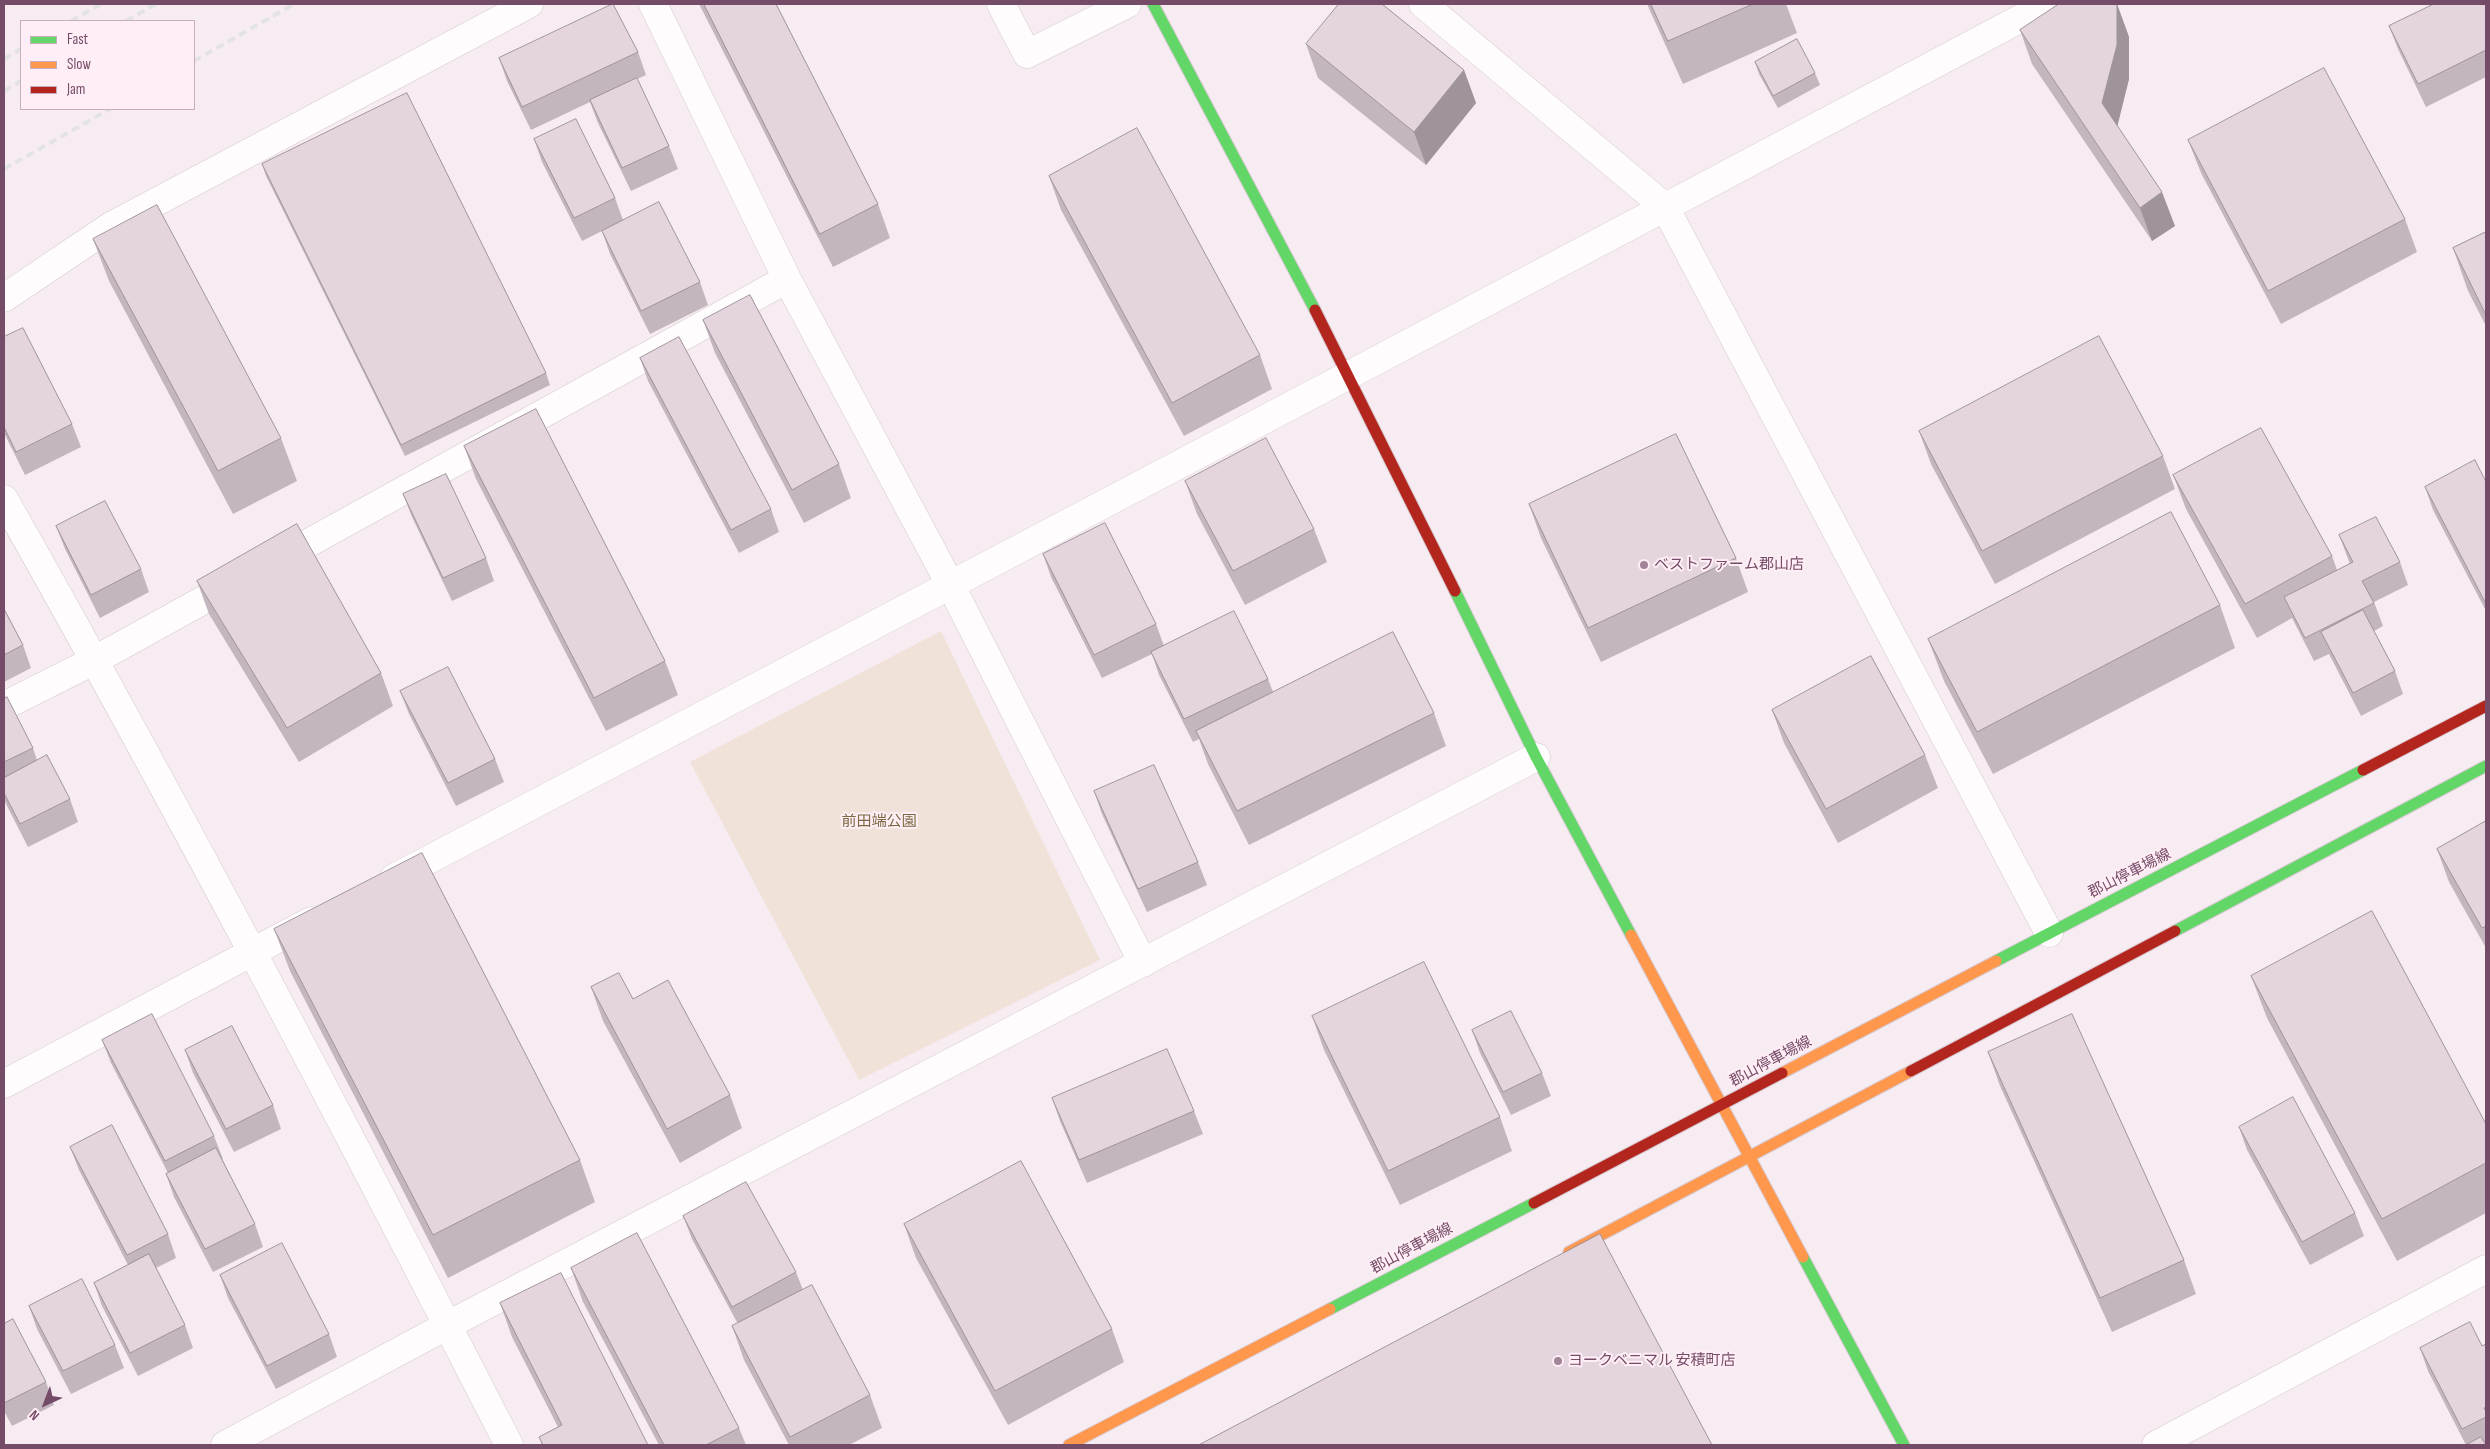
<!DOCTYPE html>
<meta charset="utf-8">
<style>
body{margin:0}
#map{position:relative;width:2490px;height:1449px;overflow:hidden;background:#f7ecf1;font-family:"Sofia Sans Condensed",sans-serif}
canvas{display:block}
.frame{position:absolute;inset:0;border:5px solid #754c68;pointer-events:none}
.legend{position:absolute;left:20px;top:20px;width:175px;height:90px;box-sizing:border-box;background:#ffeef5;border:1px solid #c8adbd;margin:0;padding:6px 9px;list-style:none;font-size:15px;color:#754c68}
.legend li{display:flex;align-items:center;gap:10px;height:25px}
.legend b{width:25px;border:1px solid #c8adbd}
.north{position:absolute;left:20px;top:1379px;width:50px;height:50px;-webkit-text-stroke:4px #ffeef5;paint-order:stroke;rotate:223deg;font-size:14px;font-weight:700;line-height:20px;text-align:center;color:#754c68}
.north::after{content:'';display:block;margin:auto;width:18px;height:22px;background:#754c68;clip-path:polygon(50% 0,100% 100%,50% 72%,0 100%)}
</style>
<div id="map">
<canvas width="2490" height="1449"></canvas>
<div class="frame"></div>
<ul class="legend">
<li><b style="height:6px;background:#63d668"></b>Fast</li>
<li><b style="height:6px;background:#ff974d"></b>Slow</li>
<li><b style="height:6px;background:#b3261e"></b>Jam</li>
</ul>
<div class="north">N</div>
</div>
<script>
const ctx = document.querySelector('canvas').getContext('2d');
ctx.lineJoin = 'round';
function paint(path, color) { ctx.fillStyle = color; ctx.fill(path, 'evenodd'); }
function strokePath(path, color, width, dash) { ctx.strokeStyle = color; ctx.lineWidth = width; ctx.lineCap = dash ? 'butt' : 'round'; ctx.setLineDash(dash || []); ctx.stroke(path); }
function drawText(font, color, halo, rows, align = 'center') {
  ctx.font = font + ' "Sofia Sans Condensed","Noto Sans JP",sans-serif'; ctx.lineWidth = 4; ctx.setLineDash([]); ctx.textBaseline = 'middle'; ctx.strokeStyle = halo; ctx.fillStyle = color; for (const [text, x, y, turn = 0] of rows) {
    ctx.save(); ctx.translate(x, y); ctx.rotate((+turn || 0) * Math.PI / 180); ctx.textAlign = isNaN(turn) ? turn : align; if (halo) ctx.strokeText(text, 0, 0); ctx.fillText(text, 0, 0); ctx.restore();
  }
}
paint(new Path2D(`
 M941 631 1100 960 859 1080 690 762Z`), '#f0e2d9');
const street = new Path2D(`
 M653 4 787 279 950 584 1143 963
 M1001 4 1027 54 1127 4
 M1423 4 1665 207 2049 933
 M4 298 111 226 529 4
 M4 499C180 810 346 1127 509 1445
 M274 562 787 279
 M4 706 95 660 236 582
 M394 878 1349 375 2048 4
 M4 1084 311 921
 M225 1445 448 1325 1536 757
 M2156 1445 2486 1269`);
const fast = new Path2D(`
 M1153 4 1315 310
 M1455 591 1536 757 1631 935
 M2175 931 2486 766
 M1996 961 2363 770
 M1803 1257 1904 1445
 M1330 1309 1534 1203`);
const slow = new Path2D(`
 M1631 935 1803 1257
 M1782 1073 1996 961
 M1569 1252 1911 1071
 M1069 1445 1330 1309`);
const jam = new Path2D(`
 M1315 310 1455 591
 M2363 770 2486 706
 M1911 1071 2175 931
 M1534 1203 1782 1073`);
strokePath(street, '#d5c9d0', 29);
strokePath(fast, '#d7c9d1', 13);
strokePath(slow, '#d7c9d1', 13);
strokePath(jam, '#d7c9d1', 13);
strokePath(street, '#fefcfd', 28);
strokePath(fast, '#63d668', 11);
strokePath(slow, '#ff974d', 11);
strokePath(jam, '#b3261e', 11);
strokePath(new Path2D(`
 M71 21 101 4
 M126 21 156 4
 M4 59 21 49
 M194 61 294 4
 M4 91 21 81
 M4 169 110 109`), '#e3e3e6', 4, [8, 5]);
paint(new Path2D(`
 M699 4H776L878 204 890 238 833 267Z
 M1647 4H1786L1797 33 1683 84Z
 M2117 4 2129 37V79L2117 125 2175 226 2152 241 2032 64 2020 30Z
 M2486 7V77L2426 107 2398 49 2389 26Z
 M1306 44 1464 70 1476 103 1426 165 1318 78Z
 M638 52 646 75 637 79 669 146 678 169 631 191 598 123 590 102 531 130 507 81 499 58Z
 M1755 62 1815 73 1820 85 1778 108 1759 74Z
 M534 139 615 198 623 220 700 282 708 305 650 334 610 254 602 231 582 241 542 162Z
 M2188 140 2405 219 2417 252 2281 324 2201 173Z
 M262 164 546 373 550 385 405 456 266 176Z
 M1049 176 1260 355 1272 389 1184 436 1061 210Z
 M2486 232V326L2468 291 2453 248Z
 M93 239 281 438 297 481 233 514 109 281Z
 M703 320 839 464 851 498 804 523 715 353Z
 M4 337 72 424 81 447 25 475 4 433Z
 M640 358 771 509 779 532 739 553 648 381Z
 M1919 431 2163 456 2175 489 1995 584 1931 464Z
 M464 446 665 661 678 695 606 731 476 479Z
 M2173 475 2332 556 2337 570 2350 564 2339 535 2400 562 2408 585 2374 602 2383 626 2374 631 2395 671 2403 694 2361 716 2329 654 2314 661 2292 618 2257 638 2186 509Z
 M1185 481 1314 529 1327 562 1245 605 1197 514Z
 M2486 482V611L2433 510 2425 487Z
 M403 494 486 558 494 581 452 601 412 517Z
 M1529 504 1736 558 1748 592 1601 662 1541 538Z
 M56 526 141 569 149 592 100 618 65 549Z
 M1043 554 1156 624 1164 646 1268 679 1273 692 1434 713 1446 746 1249 845 1208 764 1199 739 1193 742 1159 675 1152 654 1102 678 1051 577Z
 M197 581 381 673 393 706 299 762 209 614Z
 M2220 605 2235 648 1993 774 1944 681 1928 639Z
 M4 609 23 645 31 668 4 682Z
 M400 691 495 759 504 782 456 806 409 714Z
 M4 699 33 748 37 760 70 799 78 822 28 847 6 804 4 799Z
 M1772 710 1925 755 1938 788 1838 843 1784 743Z
 M1094 791 1198 862 1207 885 1147 912 1102 814Z
 M2486 821V948L2449 882 2437 849Z
 M274 929 580 1160 595 1202 448 1278 290 971Z
 M2251 976 2486 1124V1213L2397 1261 2267 1018Z
 M591 987 633 999 730 1095 742 1128 680 1163 603 1021Z
 M1312 1016 1500 1117 1512 1151 1400 1205 1324 1050Z
 M1472 1030 1542 1073 1551 1096 1511 1115 1480 1053Z
 M102 1040 214 1136 223 1159H222L255 1224 263 1247 213 1272 174 1197 166 1174 168 1173 111 1063Z
 M185 1050 273 1105 281 1129 234 1152 193 1073Z
 M1988 1052 2184 1260 2196 1294 2112 1332 2000 1086Z
 M1052 1098 1194 1111 1203 1134 1087 1183 1060 1121Z
 M2239 1127 2355 1213 2364 1236 2310 1265 2247 1150Z
 M70 1147 168 1234 176 1258 156 1268 185 1325 193 1348 138 1376 102 1306 94 1283 128 1265 79 1170Z
 M683 1216 796 1272 803 1290 870 1395 882 1428 849 1445H789L744 1360 732 1326 738 1324 692 1239Z
 M904 1224 1112 1329 1124 1362 1008 1425 916 1258Z
 M571 1268 739 1428 746 1445H659L583 1302Z
 M220 1275 329 1334 337 1357 276 1389 228 1298Z
 M500 1303 648 1445H542L539 1437 558 1427 512 1337Z
 M29 1306 115 1345 124 1368 71 1394 37 1329Z
 M4 1324 46 1382 54 1405 12 1426 4 1411Z
 M2486 1344V1444L2466 1445 2428 1371 2420 1348 2482 1346Z`), '#c4b6be');
paint(new Path2D(`
 M2117 4 2129 37V79L2115 136 2102 103Z
 M1464 70 1476 103 1426 165 1414 132Z
 M2162 192 2175 226 2152 241 2140 208Z`), '#a0949b');
const building = new Path2D(`
 M613 4 638 52 522 107 499 58Z
 M704 4H776L878 204 820 234Z
 M1339 4H1382L1464 70 1414 132 1306 44Z
 M1651 4H1753L1668 41Z
 M2059 4H2117V45L2102 103 2162 192 2140 208 2020 30Z
 M2434 4H2485L2486 7V50L2418 84 2389 26Z
 M1797 39 1815 73 1773 96 1755 62Z
 M2324 68 2405 219 2268 291 2188 140Z
 M637 78 669 146 622 168 590 100Z
 M407 93 546 373 401 445 262 164Z
 M576 119 615 198 574 218 534 139Z
 M1137 128 1260 355 1172 403 1049 176Z
 M659 202 700 282 641 311 602 231Z
 M157 205 281 438 218 471 93 239Z
 M2486 232V315L2453 248Z
 M750 295 839 464 792 490 703 320Z
 M23 328 72 424 16 452 4 427V337Z
 M2099 336 2163 456 1982 551 1919 431Z
 M679 337 771 509 731 530 640 358Z
 M536 409 665 661 594 698 464 446Z
 M2261 428 2332 556 2245 604 2173 475Z
 M1676 434 1736 558 1588 628 1529 504Z
 M1266 438 1314 529 1233 571 1185 481Z
 M2475 460 2486 482V604L2425 487Z
 M446 474 486 558 443 578 403 494Z
 M105 501 141 569 91 595 56 526Z
 M2171 512 2220 605 1977 732 1928 639Z
 M2376 517 2400 562 2362 581 2374 603 2305 638 2284 597 2353 562 2339 535Z
 M1105 523 1156 624 1094 655 1043 554Z
 M297 524 381 673 287 728 197 581Z
 M4 609 23 645 4 655Z
 M2363 610 2395 671 2353 693 2321 632Z
 M1234 611 1268 679 1184 719 1151 652Z
 M1393 632 1434 713 1237 811 1196 731Z
 M1871 656 1925 755 1826 809 1772 710Z
 M448 667 495 759 448 783 400 691Z
 M7 697 33 748 4 762V699Z
 M47 755 70 799 20 824 4 793V778Z
 M1154 765 1198 862 1138 889 1094 791Z
 M2486 821V926L2482 928 2437 849Z
 M422 853 580 1160 433 1235 274 929Z
 M2372 911 2486 1124V1163L2382 1219 2251 976Z
 M1424 962 1500 1117 1388 1171 1312 1016Z
 M619 973 633 999 668 980 730 1095 667 1129 591 987Z
 M1511 1011 1542 1073 1503 1092 1472 1030Z
 M152 1014 214 1136 165 1161 102 1040Z
 M2072 1014 2184 1260 2100 1298 1988 1052Z
 M232 1026 273 1105 226 1129 185 1050Z
 M1167 1049 1194 1111 1079 1160 1052 1098Z
 M2293 1097 2355 1213 2302 1242 2239 1127Z
 M112 1125 168 1234 127 1255 70 1147Z
 M216 1148 255 1224 205 1249 166 1174Z
 M1021 1161 1112 1329 995 1391 904 1224Z
 M746 1182 796 1272 732 1307 683 1216Z
 M637 1233 739 1428 706 1445H664L571 1268Z
 M1600 1234 1712 1445H1199Z
 M282 1243 329 1334 267 1366 220 1275Z
 M149 1254 185 1325 130 1353 94 1283Z
 M561 1273 648 1445H543L539 1437 562 1425 500 1303Z
 M82 1279 115 1345 63 1371 29 1306Z
 M812 1285 870 1395 790 1437 732 1326Z
 M13 1319 46 1382 4 1403V1324Z
 M2470 1322 2482 1346 2486 1344V1407L2484 1408 2486 1412V1417L2462 1429 2420 1348Z
 M2481 1437 2486 1445H2466Z`);
paint(building, '#e4d4dd');
strokePath(building, '#a0949b', 1);
for (const [x, y, r, color] of [
 [1644,565,5,"#a28498"],
 [1558,1361,5,"#a28498"]
]) { const dot = new Path2D(); dot.arc(x, y, r, 0, 2 * Math.PI); ctx.fillStyle = color; ctx.fill(dot); strokePath(dot, '#ffeef5', 2); }
drawText('15px', '#754c68', '#ffeef5', [
 ["ベストファーム郡山店",1654,565],
 ["ヨークベニマル 安積町店",1568,1361]
], 'left');
drawText('15px', '#7b6a44', '#ffeef5', [
 ["前田端公園",879,822]
]);
drawText('15px', '#754c68', '#ffeef5', [
 ["郡山停車場線",2130,874,-27],
 ["郡山停車場線",1771,1062,-28],
 ["郡山停車場線",1412,1249,-28]
]);
</script>
